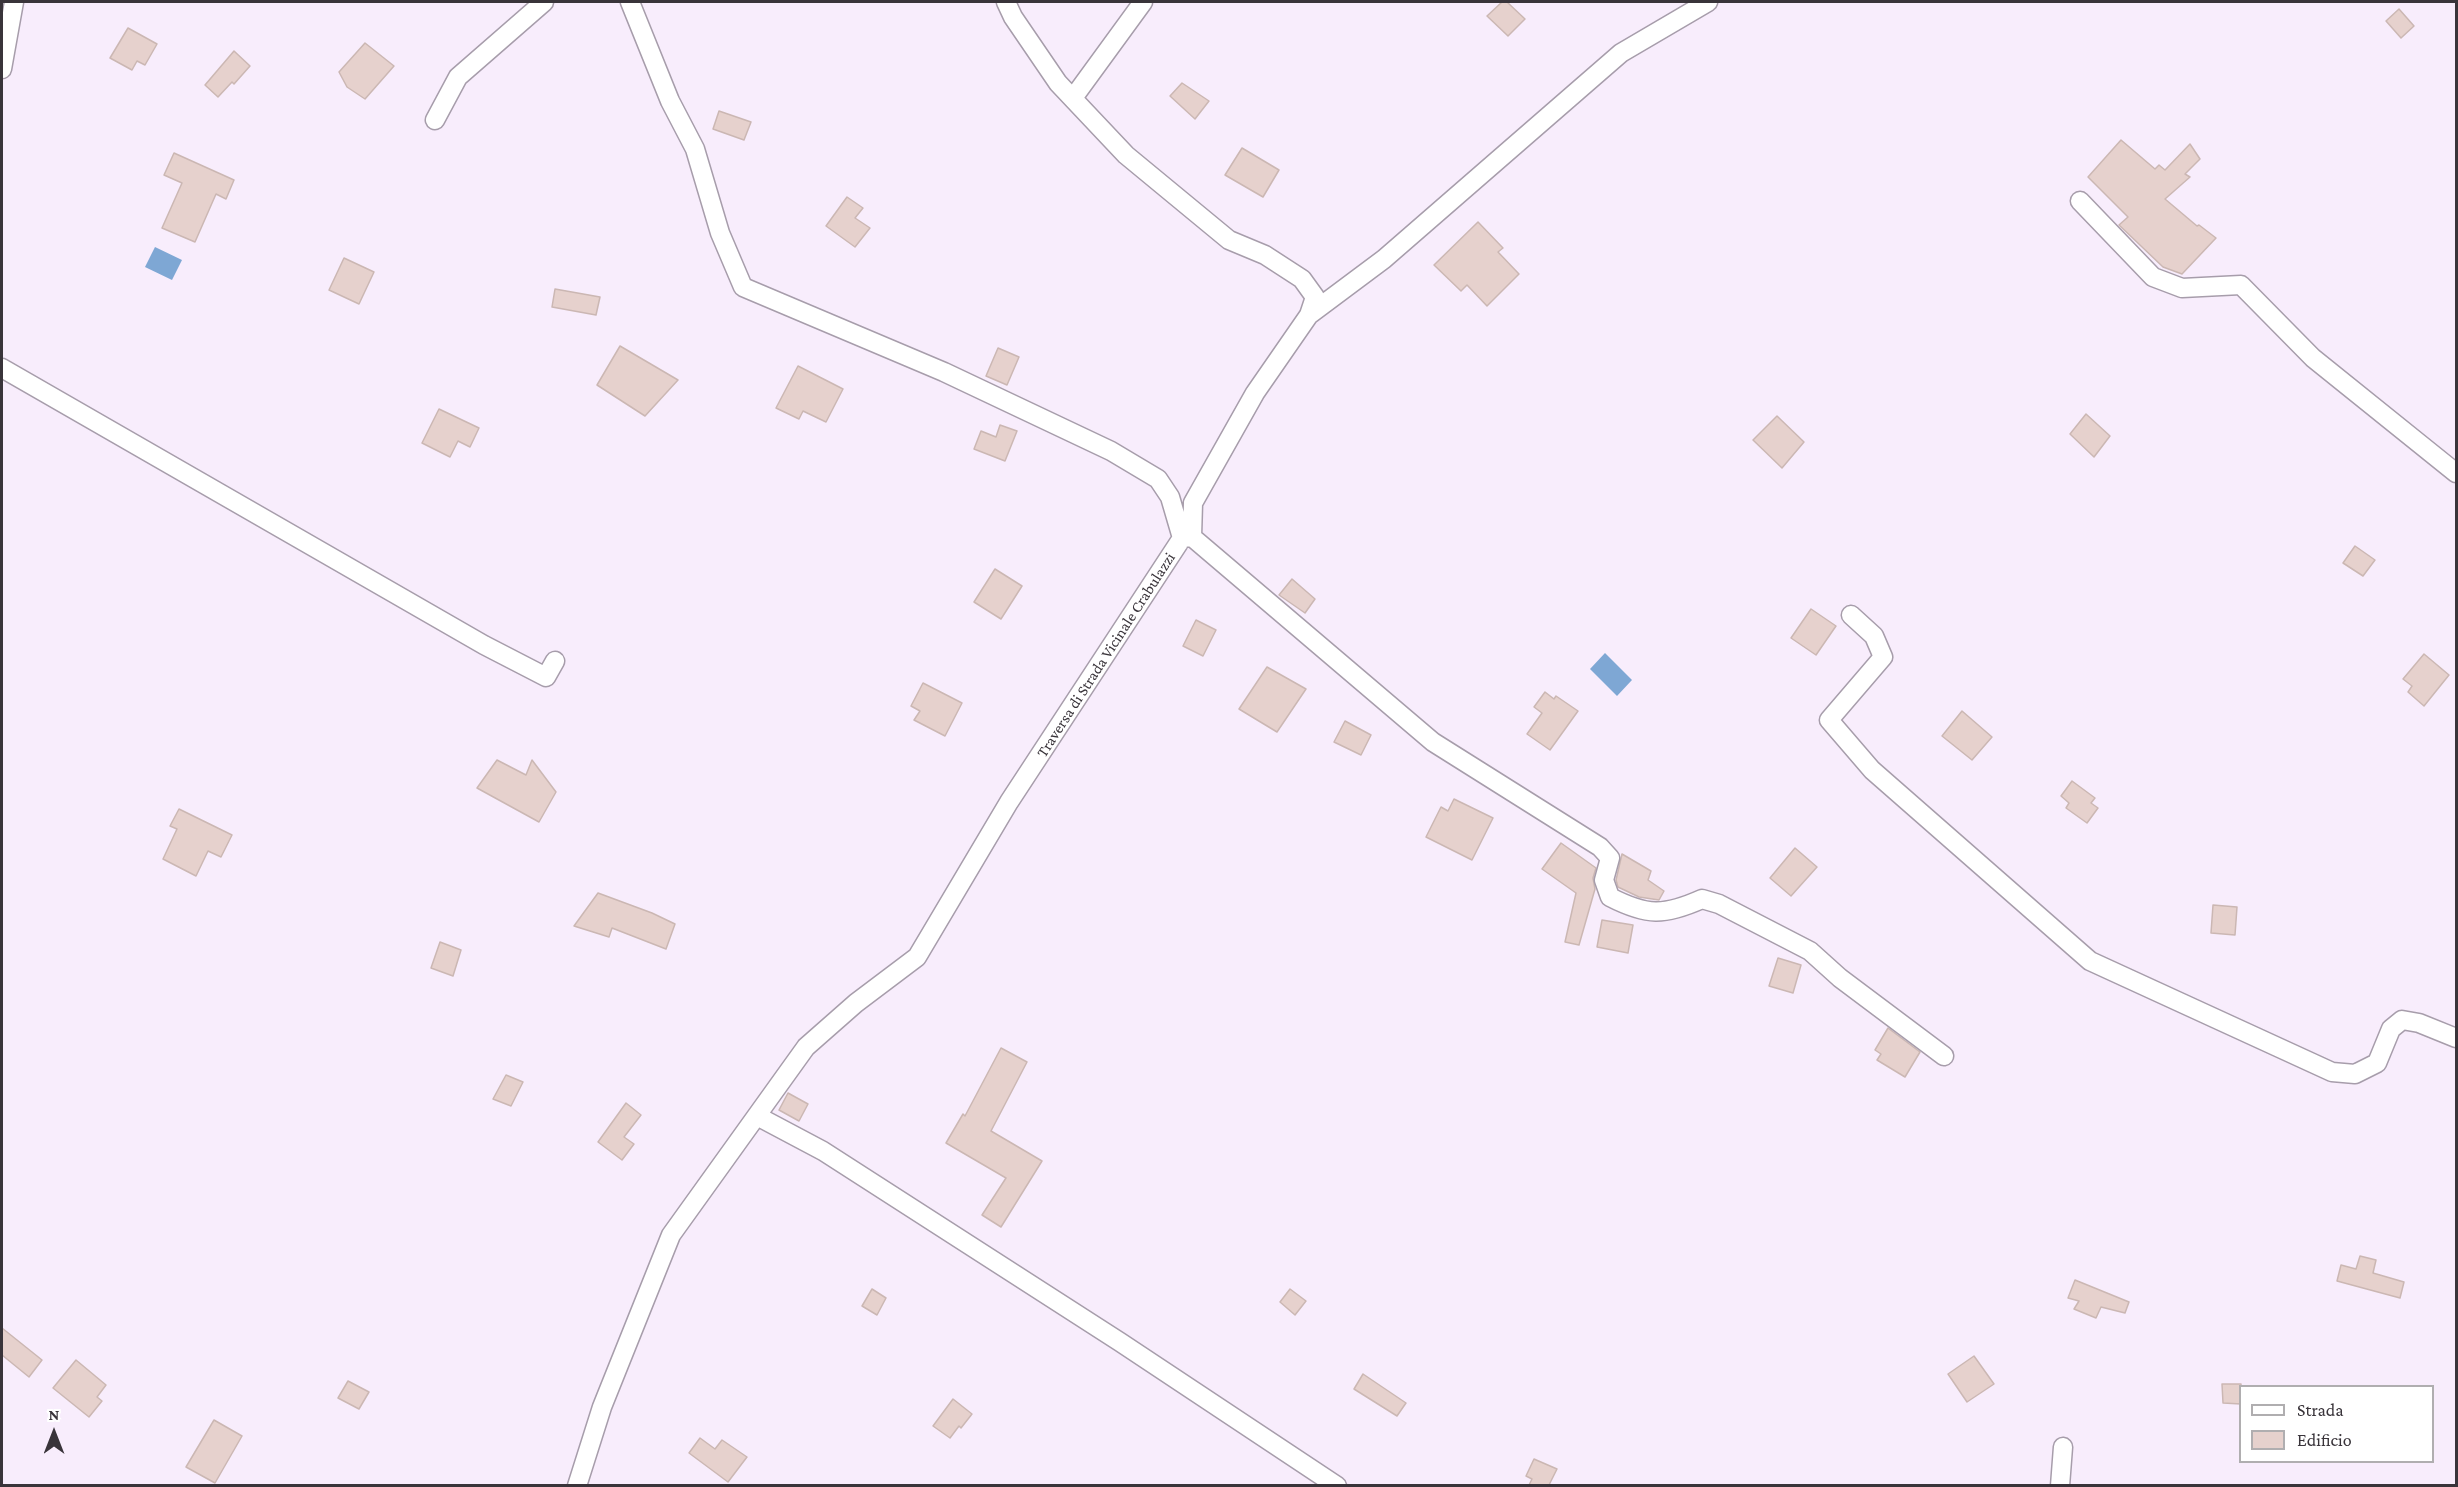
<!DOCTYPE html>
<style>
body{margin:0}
#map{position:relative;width:2458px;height:1487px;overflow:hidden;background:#f8edfc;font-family:"Crimson Pro",serif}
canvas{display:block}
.frame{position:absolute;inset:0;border:3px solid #39343a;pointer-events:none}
.legend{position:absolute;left:2239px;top:1385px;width:195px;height:78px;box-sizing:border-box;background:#fff;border:2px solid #b0aeb0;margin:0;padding:8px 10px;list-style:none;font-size:18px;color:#39343a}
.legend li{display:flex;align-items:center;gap:12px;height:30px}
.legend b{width:30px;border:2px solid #b0aeb0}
.north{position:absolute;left:24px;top:1403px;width:60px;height:60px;-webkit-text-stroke:4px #fff;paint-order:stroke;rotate:0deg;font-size:16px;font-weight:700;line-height:24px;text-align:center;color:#39343a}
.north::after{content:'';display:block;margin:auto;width:21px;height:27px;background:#39343a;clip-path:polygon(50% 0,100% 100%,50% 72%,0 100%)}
</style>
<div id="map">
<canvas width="2458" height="1487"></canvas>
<div class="frame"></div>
<ul class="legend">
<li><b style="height:8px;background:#fff"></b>Strada</li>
<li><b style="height:16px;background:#e6d1cd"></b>Edificio</li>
</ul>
<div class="north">N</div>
</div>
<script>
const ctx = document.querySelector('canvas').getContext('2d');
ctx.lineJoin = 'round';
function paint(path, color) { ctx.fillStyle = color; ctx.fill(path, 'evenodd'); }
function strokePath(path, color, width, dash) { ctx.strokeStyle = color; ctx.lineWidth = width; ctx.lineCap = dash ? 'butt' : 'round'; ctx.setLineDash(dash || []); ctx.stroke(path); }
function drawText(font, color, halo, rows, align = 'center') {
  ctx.font = font + ' "Crimson Pro",serif'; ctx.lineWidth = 4.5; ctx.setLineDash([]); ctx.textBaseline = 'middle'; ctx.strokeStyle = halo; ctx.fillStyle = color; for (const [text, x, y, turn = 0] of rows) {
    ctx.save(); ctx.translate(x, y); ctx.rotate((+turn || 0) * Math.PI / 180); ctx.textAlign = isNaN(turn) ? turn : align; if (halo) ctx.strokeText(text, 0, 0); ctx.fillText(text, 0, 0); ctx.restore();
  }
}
paint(new Path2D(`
 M155 247 182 260 172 280 145 267Z
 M1605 653 1632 680 1617 696 1590 669Z`), '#7ea7d4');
const building = new Path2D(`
 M1502 2H1507L1525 19 1508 36 1487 16Z
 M2399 9 2414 26 2401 38 2386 21Z
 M128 28 157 44 145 65 137 61 132 70 110 58Z
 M365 43 394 66 365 99 347 87 339 72Z
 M234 51 250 66 234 84 232 82 218 97 205 85Z
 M1182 83 1209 101 1195 119 1170 96Z
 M719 111 751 122 744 140 713 129Z
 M2121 140 2155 169 2159 165 2165 170 2190 144 2200 159 2185 174 2190 177 2165 199 2197 226 2199 225 2216 238 2182 274 2163 267 2119 225 2128 217 2088 177Z
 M1242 148 1279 170 1263 197 1225 175Z
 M174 153 234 180 226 199 216 194 195 242 162 228 182 183 164 175Z
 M847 197 863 208 855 218 870 228 855 247 826 226Z
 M1478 222 1503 248 1498 252 1519 274 1487 306 1467 285 1461 291 1434 265Z
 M344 258 374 272 359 304 329 290Z
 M555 289 600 297 596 315 552 307Z
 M620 346 678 380 645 416 597 385Z
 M998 348 1019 357 1007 385 986 376Z
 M798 366 843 389 826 422 803 411 799 419 776 408Z
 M439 409 479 428 470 447 458 441 450 457 422 443Z
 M2086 414 2110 436 2094 457 2070 434Z
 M1777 416 1804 442 1782 468 1753 440Z
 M1000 425 1017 431 1005 461 974 449 981 431 996 437Z
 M2355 546 2375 560 2363 576 2343 563Z
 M995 569 1022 586 1001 619 974 602Z
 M1292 579 1315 599 1305 613 1279 595Z
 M1811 609 1836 626 1816 655 1791 638Z
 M1196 620 1216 630 1203 656 1183 646Z
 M2424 654 2449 675 2424 706 2408 692 2412 686 2403 679Z
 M1267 667 1306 689 1277 732 1239 709Z
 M923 683 962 703 945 736 914 720 920 711 911 706Z
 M1545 692 1554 699 1556 696 1578 711 1550 750 1527 734 1542 713 1534 707Z
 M1962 711 1992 737 1972 760 1942 736Z
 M1345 721 1371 735 1361 755 1334 742Z
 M497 760 526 775 532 760 556 792 539 822 477 788Z
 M2072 781 2095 798 2091 803 2098 808 2087 823 2066 808 2069 803 2061 796Z
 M1454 799 1493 818 1472 860 1426 837 1441 807 1448 811Z
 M179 809 232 835 221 857 208 851 196 876 163 859 177 829 170 826Z
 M1561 843 1596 868 1593 878 1595 889 1579 945 1565 942 1576 893 1542 869Z
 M1795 848 1817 867 1791 896 1770 878Z
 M1622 854 1651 871 1648 880 1664 891 1659 900 1639 897 1618 887 1616 880Z
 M598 893 652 913 675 924 666 949 612 928 609 937 574 926Z
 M2213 905 2237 907 2235 935 2211 933Z
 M1602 920 1633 925 1628 953 1597 947Z
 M440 942 461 950 453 976 431 968Z
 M1778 958 1801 965 1793 993 1769 986Z
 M1888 1028 1920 1052 1905 1077 1877 1060 1881 1054 1875 1050Z
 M1001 1048 1027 1062 991 1131 1042 1161 1001 1227 982 1215 1006 1178 946 1143 963 1114 965 1116Z
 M506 1075 523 1082 511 1106 493 1099Z
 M788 1093 808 1104 799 1121 779 1110Z
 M626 1103 641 1115 624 1137 634 1144 622 1160 598 1142Z
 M2360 1256 2376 1260 2373 1273 2404 1282 2400 1298 2337 1281 2341 1265 2356 1269Z
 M2075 1280 2129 1302 2125 1313 2101 1307 2096 1318 2074 1309 2079 1301 2068 1298Z
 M872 1289 886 1298 877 1315 862 1306Z
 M1290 1289 1306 1301 1295 1315 1280 1302Z
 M2 1328 42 1360 29 1377 2 1355Z
 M1974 1356 1994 1384 1967 1402 1948 1374Z
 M76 1360 106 1385 97 1397 102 1401 89 1417 53 1388Z
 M1363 1374 1406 1403 1397 1416 1354 1389Z
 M348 1381 369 1392 359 1409 338 1398Z
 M2222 1384H2241V1404L2223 1403Z
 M953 1399 972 1414 961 1428 959 1426 950 1438 933 1426Z
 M214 1420 242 1436 215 1483 186 1467Z
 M700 1438 715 1449 722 1440 747 1457 728 1482 689 1453Z
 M1534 1459 1557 1469 1549 1485H1529L1532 1479 1526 1476Z`);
paint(building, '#e6d1cd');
strokePath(building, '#cbb7b3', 1.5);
const street = new Path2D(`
 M630 2 670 101 695 149 720 233 743 287 944 372 1111 451 1158 479 1170 497 1182 538
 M1006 2 1013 17 1058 83 1126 155 1229 240 1265 255 1302 279 1315 297 1309 315 1255 393 1193 503 1192 537
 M2 69 14 2
 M1073 98 1143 2
 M435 120 458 77 544 2
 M2080 201 2153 277 2182 288 2241 285 2313 358 2456 473
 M1309 315 1384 259 1621 53 1708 2
 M2 368 484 645 546 677 555 661
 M1851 615 1874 636 1883 657 1829 720 1872 770 2090 961 2332 1072 2355 1074 2377 1063 2391 1029 2402 1020 2419 1023 2456 1038
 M757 1116 823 1151 1120 1342 1337 1486
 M577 1486 602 1407 671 1235 806 1047 856 1003 917 957 1009 802 1182 538 1192 537 1433 742 1600 847 1610 858 1604 880 1610 897C1647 916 1664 916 1702 899L1719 904 1810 951 1840 978 1944 1056
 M2060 1486 2063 1447`);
strokePath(street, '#a79dab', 21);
strokePath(street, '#fff', 18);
drawText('16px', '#39343a', '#fff', [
 ["Traversa di Strada Vicinale Crabulazzi",1106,655,-57]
]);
</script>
